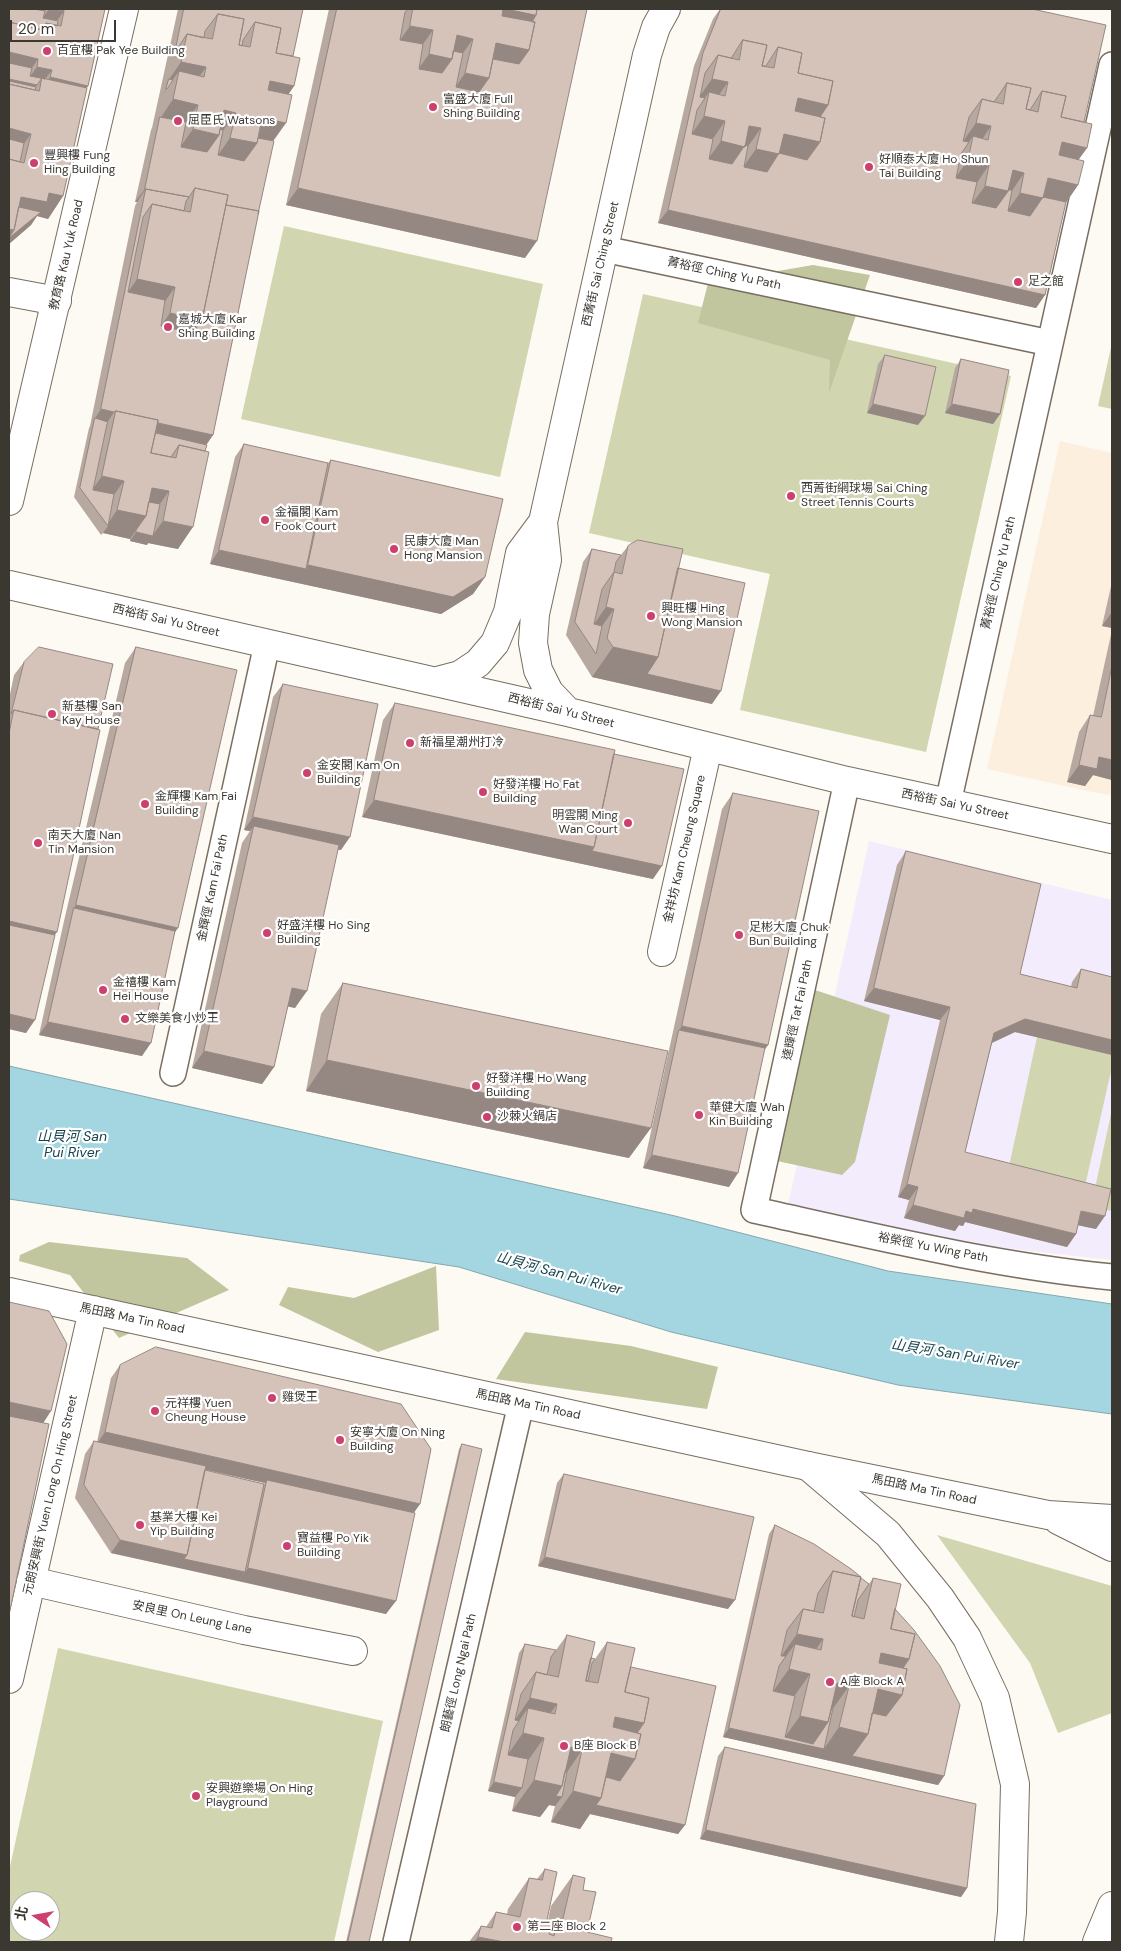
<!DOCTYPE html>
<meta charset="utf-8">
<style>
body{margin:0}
#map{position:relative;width:1121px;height:1951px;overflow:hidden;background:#fdf9f3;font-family:"DM Sans","Noto Sans TC",sans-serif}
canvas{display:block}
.frame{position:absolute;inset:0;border:10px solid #3b3731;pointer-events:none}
.north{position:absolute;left:10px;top:1891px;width:50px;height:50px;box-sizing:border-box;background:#fff;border:1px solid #b1afad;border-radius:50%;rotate:282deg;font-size:14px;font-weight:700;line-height:20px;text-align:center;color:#3b3731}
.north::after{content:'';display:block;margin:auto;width:18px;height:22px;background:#cd406d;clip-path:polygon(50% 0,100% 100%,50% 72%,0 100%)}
.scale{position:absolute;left:10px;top:20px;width:106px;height:22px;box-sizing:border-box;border:2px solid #3b3731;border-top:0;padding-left:6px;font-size:15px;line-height:18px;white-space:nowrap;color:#3b3731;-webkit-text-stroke:4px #fff;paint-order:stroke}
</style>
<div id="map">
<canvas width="1121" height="1951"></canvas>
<div class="frame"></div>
<div class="north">北</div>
<div class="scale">20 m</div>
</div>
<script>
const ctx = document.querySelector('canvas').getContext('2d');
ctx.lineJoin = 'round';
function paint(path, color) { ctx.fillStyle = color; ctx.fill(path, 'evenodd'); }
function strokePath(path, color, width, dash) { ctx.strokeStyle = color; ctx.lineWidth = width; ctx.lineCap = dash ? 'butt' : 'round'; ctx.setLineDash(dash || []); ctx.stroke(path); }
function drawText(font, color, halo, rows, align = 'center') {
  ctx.font = font + ' "DM Sans","Noto Sans TC",sans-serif'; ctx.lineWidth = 4.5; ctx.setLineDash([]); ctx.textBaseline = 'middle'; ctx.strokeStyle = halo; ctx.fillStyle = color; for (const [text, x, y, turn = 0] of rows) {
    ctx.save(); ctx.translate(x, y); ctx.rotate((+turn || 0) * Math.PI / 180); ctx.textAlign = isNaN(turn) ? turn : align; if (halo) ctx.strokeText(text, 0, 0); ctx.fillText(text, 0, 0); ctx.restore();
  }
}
paint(new Path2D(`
 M1060 441 1112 453V795L1097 793 987 769Z`), '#fdefde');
paint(new Path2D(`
 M869 841 1112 900V1260L1003 1248 885 1232 787 1209Z`), '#f3ecfd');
paint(new Path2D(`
 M284 226 543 284 500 477 241 419Z
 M643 294 1011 376 926 752 740 710 770 574 589 533Z
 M1112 343V409L1098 406Z
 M1039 1028 1112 1043V1067L1082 1199 1005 1185Z
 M1112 1109V1211L1091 1207Z
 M937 1535 1112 1586V1713L1058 1733 1030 1663Z
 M58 1648 383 1721 334 1942H9V1871ZM20 1901H50V1931H20Z`), '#d1d6b1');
paint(new Path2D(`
 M813 265 870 275 829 393 830 360 698 323 708 283Z
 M791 982 890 1015 855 1162 842 1175 754 1156Z
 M49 1242 187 1258 229 1290 119 1338 70 1275 19 1261 20 1255Z
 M436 1266 439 1330 378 1352 279 1305 288 1287 354 1298Z
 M525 1332 631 1346 718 1367 707 1409 496 1379Z`), '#c1c69e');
const water = new Path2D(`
 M9 1066 675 1216 888 1271 1112 1304V1414L898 1385 671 1332 459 1267 9 1199Z`);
paint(water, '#a3d6e1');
strokePath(water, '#84a6ac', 1);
const pedestrian = new Path2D(`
 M604 249 1050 343
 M847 781 754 1210C873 1236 991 1265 1112 1277
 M948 803 1112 65
 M173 1073 267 644
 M396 1942 521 1404`);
const minor = new Path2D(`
 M9 292 57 301
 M9 585 568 712 847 781 1112 839
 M437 681 460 675 478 663 495 643 508 612 520 553 543 522
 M568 712 549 692 538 670 533 643 535 614 547 560 543 522 647 55 656 27 666 9
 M662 952 708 747
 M9 1292 808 1466 1048 1515 1112 1519
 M1058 1520 1112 1547
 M31 1581 244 1630 353 1651
 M9 1679 93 1310`);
const tertiary = new Path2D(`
 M9 501 124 9
 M808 1466 888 1534 940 1598 967 1638 995 1698 1015 1784 1012 1912 1009 1942
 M1097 1942 1112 1906`);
strokePath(pedestrian, '#796e61', 28);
strokePath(minor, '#796e61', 30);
strokePath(tertiary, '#796e61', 30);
strokePath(pedestrian, '#fff', 25);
strokePath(minor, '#fff', 28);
strokePath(tertiary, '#fff', 28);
paint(new Path2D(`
 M9 9H105L88 86 87 88 63 196 48 219 37 216 31 225 9 244Z
 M178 9H303L293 56 294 86 288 95 273 141 213 435 207 444 178 549 148 543 147 545 130 541V539L103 533 101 535 74 497 89 428 90 426 135 206 137 202H135L151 130 152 128Z
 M329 9H587L525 258 286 205Z
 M720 9H1032L1084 122 1087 148 1078 160V185L1066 202 1045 295 1036 308 658 223 694 66 713 19Z
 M885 355 918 425 867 413 878 364Z
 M961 359 1000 414 993 424 945 413 955 368Z
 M244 444 328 463 331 460 485 577 473 594 441 614 210 564 235 457Z
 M628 546 678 568 712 704 592 677 566 635 583 562 592 549 621 555Z
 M1112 582V628L1102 626Z
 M1112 630V780L1093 775 1085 786 1067 782 1079 732 1090 715 1093 716Z
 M136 647 175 931 142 1056 39 1035 64 921 125 663Z
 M24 662 98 729 54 935 26 1033 9 1029V699L14 675Z
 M283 684 341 850H338L295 1008 288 1006 274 1067 262 1084 192 1068 242 843 250 831 244 830 273 697Z
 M395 703 614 754 653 879 362 817 383 720Z
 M733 793 768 1045 765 1048 729 1187 643 1168 722 809Z
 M906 851 1020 974 1071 987 1072 982 1081 969 1112 977V1055L1015 1032 992 1043 965 1152 1096 1229 1078 1225 1076 1234 1067 1247 965 1222 963 1226 959 1225 955 1231 904 1218 909 1200 898 1197 940 1020 864 1001 897 865Z
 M343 983 629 1158 306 1091 321 1014Z
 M120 1365 420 1504 413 1513 386 1614 111 1553 75 1498 85 1454 94 1441 97 1442 111 1378ZM206 1470 265 1483 264 1484 205 1471Z
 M462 1444 369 1942H346L459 1449Z
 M564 1474 728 1609 538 1566 557 1483Z
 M775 1525 869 1584 873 1578 895 1609 944 1776 938 1785 723 1737 769 1534Z
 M567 1635 591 1658 595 1659 607 1642 631 1667 685 1825 678 1834 590 1814 580 1829 551 1822 555 1806 549 1805 540 1817 512 1811 515 1797 488 1791 519 1653 525 1644 556 1650Z
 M725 1747 967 1888 961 1897 700 1839 718 1756Z
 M545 1869 547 1920H548L551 1906 573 1875 583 1890 587 1932 611 1942H469L481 1926 486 1927 496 1912 507 1914 508 1909 529 1878 537 1879Z`), '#b7a8a0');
paint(new Path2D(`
 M9 9H46L35 24Z
 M49 9 64 11 48 34 44 30 46 23 34 31Z
 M489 9H527L536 15 529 50 508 81 483 76Z
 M410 26 433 30 411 61 388 57Z
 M457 35 473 39 451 70 430 90 407 85 429 54Z
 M9 52 38 59 23 81 9 78Z
 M181 62 206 67 188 93 198 105 177 135 160 119 173 99 179 71 157 102 166 89 168 81Z
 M37 67 52 70 40 86H44L50 77 88 86 72 108 39 91 42 78 28 98 9 94V79L26 82Z
 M264 70 294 86 276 112 286 123 264 154 235 174 209 168 230 138Z
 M465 73 489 78 467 109 444 104Z
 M712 79 728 82 707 112 725 121 704 152 683 147 704 116 709 92 696 111 690 110Z
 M785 91 828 105 820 142 798 173 757 185 734 180 756 149Z
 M224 110 236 113 197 166 171 160 193 129Z
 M976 123 991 126 971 156 989 165 968 196 946 191 968 160 973 136 960 155 954 154Z
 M749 126 761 128 739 159 723 178 699 172 721 141Z
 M9 128 31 134 15 156 9 154Z
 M1049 135 1087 148 1066 177 1078 185 1057 216 1021 229 998 224 1020 193Z
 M1013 170 1024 173 1003 204 987 221 963 216 985 186Z
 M298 188 537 241 525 258 286 205Z
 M145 189H146L137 202H135Z
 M49 193 63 196 48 219 37 216 31 225 9 244V238L26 224 12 221 21 197Z
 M668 210 1045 295 1036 308 658 223Z
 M9 229 14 230 9 238Z
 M137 279 175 287 154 317 124 298Z
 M170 313 202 320 181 349 149 343Z
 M873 404 925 416 918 425 867 413Z
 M952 404 1000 414 993 424 945 413Z
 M101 409 114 412 103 429 95 418 90 426Z
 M115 413 213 435 201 452 178 447Z
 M102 476 124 481 108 503 87 497Z
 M152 488 169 491 153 514 140 511Z
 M117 510 146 516 130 539 103 533 108 526 107 525Z
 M163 521 193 527 178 549 148 543 147 545 130 541 136 532 152 536Z
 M219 550 306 569 308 565 485 577 473 594 441 614 210 564Z
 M606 607 614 609 593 639 585 637Z
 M1112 612V628L1102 626Z
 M613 647 658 657 721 691 712 704 592 677Z
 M1099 757 1112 760V780L1093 775 1085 786 1067 782 1079 765Z
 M374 800 594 847 662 866 653 879 362 817Z
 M253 817 350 837 341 850 253 832 254 826 250 831 244 830Z
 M76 905 178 928 166 945 74 908Z
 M9 921 57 932 45 949 9 941Z
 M292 988 307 991 295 1008 280 1005Z
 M874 988 950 1007 940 1020 864 1001Z
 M9 1014 35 1020 26 1033 9 1029Z
 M1025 1019 1112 1040V1055L1015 1032 985 1046 994 1033Z
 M48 1022 151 1043 142 1056 39 1035Z
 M682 1026 768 1045 756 1062 679 1030 670 1043Z
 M204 1051 274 1067 262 1084 192 1068Z
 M327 1060 651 1128 629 1158 306 1091Z
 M652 1155 738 1173 729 1187 643 1168Z
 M907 1184 918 1187 909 1200 898 1197Z
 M913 1205 966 1211 973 1209 1076 1234 1067 1247 965 1222 963 1226 959 1225 955 1231 904 1218Z
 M1081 1211 1105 1216 1096 1229 1072 1224Z
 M9 1402 51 1411 40 1428 9 1421Z
 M105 1432 420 1504 411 1517 267 1480 265 1483 96 1445Z
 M120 1540 187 1555 245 1572 239 1581 111 1553Z
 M545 1557 735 1600 728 1609 538 1566Z
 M248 1568 396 1601 386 1614 239 1581Z
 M797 1634 823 1639 802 1670 795 1644 779 1666 775 1665Z
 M876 1650 909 1659 888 1690 866 1675Z
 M789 1669 810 1674 788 1705 767 1700Z
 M837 1683 849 1686 827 1717Z
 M864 1685 902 1695 880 1726 860 1721Z
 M530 1698 557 1704 535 1734 528 1708 513 1730 509 1729Z
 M610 1714 644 1723 622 1754 598 1748Z
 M800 1716 828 1722 824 1749 839 1727 868 1734 944 1776 938 1785 723 1737 729 1728 783 1740Z
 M523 1733 544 1738 522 1769 501 1764Z
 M571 1747 582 1750 561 1781Z
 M597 1749 635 1759 614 1790 594 1785Z
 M534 1780 562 1786V1797L555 1806 549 1805 540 1817 512 1811Z
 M494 1782 522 1788 515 1797 488 1791Z
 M573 1791 601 1798 685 1825 678 1834 590 1814 580 1829 551 1822Z
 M706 1830 967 1888 961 1897 700 1839Z
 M478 1937 504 1942H474Z`), '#958882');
const building = new Path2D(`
 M9 9H34L45 11 43 18 58 21 57 26 46 23 42 30 9 22Z
 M51 9H105L88 86 50 77 52 70 37 67 38 59 9 52V22L44 30 46 23 61 26 64 11Z
 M184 9H303L293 56 276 53 281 28 255 22 243 40 242 46 239 45 244 19 218 14 205 31 204 38 187 34 175 52Z
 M337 9H408L405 12 400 40 423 44 419 69 442 73 452 59 453 51 463 53 456 87 479 92 489 78 493 59 519 64 529 50 535 22H532L536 15 537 9H587L537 241 298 188Z
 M413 9H503L502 16 535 22 529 50 496 43 489 78 465 73 473 39 457 35 452 59 429 54 433 30 410 26Z
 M506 9H537L536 15Z
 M721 9H1032L1106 25 1084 122 1061 117 1066 96 1042 91 1030 110 1026 109 1031 88 1007 83 994 102 982 99 969 117 963 141 969 142 961 154 956 178 977 182 972 203 996 208 1009 190H1012L1008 211 1030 216 1043 197 1066 202 1045 295 668 210 703 53ZM743 40 767 45 762 66H766L778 47 802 53 798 73 833 81 828 105 820 117 825 118 820 142 807 160 779 153 767 172 744 167 748 146 745 145 732 164 709 159 713 139 692 134 697 110 705 98 700 97 705 73 718 55 731 58Z
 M218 14 244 19 239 45 250 47 255 22 281 28 276 53 300 58 294 86 270 81 268 90 292 95 286 123 262 118 257 143 230 138 236 113 224 110 219 135 193 129 198 105 173 99 179 71 204 77 206 67 181 62 187 34 212 39Z
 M743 40 767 45 762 66 774 68 778 47 802 53 798 73 833 81 828 105 798 98 795 111 825 118 820 142 784 134 779 154 756 149 761 128 749 126 745 147 721 141 725 121 704 116 709 92 725 96 728 82 712 79 718 55 739 60Z
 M9 63 32 68 30 76 45 79 42 78 37 85 9 79Z
 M42 78 87 88 63 196 49 193 47 202 21 197 14 230 9 229V159L24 163 31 134 9 128V84L39 91Z
 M169 79 173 80 167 89H166Z
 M9 81 36 87 35 90 9 84Z
 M1007 83 1031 88 1026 109 1038 112 1042 91 1066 96 1061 117 1092 124 1087 148 1062 142 1059 155 1084 161 1078 185 1048 178 1043 198 1020 193 1024 173 1013 170 1008 191 985 186 989 165 968 160 973 136 988 140 991 126 976 123 982 99 1003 104Z
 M160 117 186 122 181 147 207 152 219 135 220 129 223 130 218 155 244 161 257 143 258 138 274 141 258 214 259 211 226 205 228 195 195 188 189 197 145 189Z
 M9 139 24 143 20 162 9 159Z
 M195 188 228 195 202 320 170 313 175 287 137 279 152 204 190 212Z
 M146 189 189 197 186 201 184 211 152 204 143 217 128 292 165 300 161 326 193 333 202 320 226 205 259 211 213 435 158 423V420L116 411 114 412 101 409Z
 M19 207 41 212 9 238 14 230Z
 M885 355 936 367 925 416 873 404Z
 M961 359 1009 370 1000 414 952 404Z
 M116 411 158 420 151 453 176 458 179 445 209 452 193 527 163 521 169 491 152 488 146 516 117 510 124 481 102 476Z
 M95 418 108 422 107 424 93 490 114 494 108 526 80 488Z
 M156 433 207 445 205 451 179 445 171 457 151 453Z
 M244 444 328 463 306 569 219 550Z
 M331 460 503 499 485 577 453 597 308 565Z
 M149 502 160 504 153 536 136 532V530L146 516Z
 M638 540 683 549 658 657 613 647 607 638 614 609 606 607 614 572 622 574 628 546Z
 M592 549 621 555 616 562 614 572 602 589 594 624 602 626 596 654 575 622Z
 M678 568 745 583 721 691 647 674 658 657Z
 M39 647 113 664 98 729 14 710 11 714 24 662Z
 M136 647 237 670 178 928 76 905Z
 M1112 666V760L1099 757 1097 769 1079 765 1090 715 1101 717Z
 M283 684 378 704 350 837 253 817Z
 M395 703 615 750 594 847 374 800Z
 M14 710 100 730 57 932 9 921V734Z
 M614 754 684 769 662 866 592 851 594 847Z
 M733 793 819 811 768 1045 682 1026Z
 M254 826 339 845 307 991 292 988 274 1067 204 1051Z
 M906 851 1041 884 1020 974 1077 988 1081 969 1112 977V1040L1025 1019 994 1033 965 1152 1111 1189 1105 1216 1081 1211 1076 1234 973 1209 972 1213 966 1211 964 1218 913 1205 918 1187 907 1184 950 1007 874 988Z
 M74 908 175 931 151 1043 48 1022Z
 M9 925 55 935 35 1020 9 1014Z
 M343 983 668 1051 651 1128 327 1060Z
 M679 1030 765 1048 738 1173 652 1155Z
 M9 1302 49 1311 67 1344 51 1411 9 1402Z
 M156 1347 401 1404 431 1449 420 1504 105 1432 120 1365Z
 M9 1416 49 1424 9 1615Z
 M94 1441 206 1466 187 1555 120 1540 84 1485Z
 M462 1444 482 1449 369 1942H348Z
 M205 1470 264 1484 245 1572 184 1559 187 1555Z
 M564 1474 754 1517 735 1600 545 1557Z
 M267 1480 415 1513 396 1601 248 1568Z
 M775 1525 814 1544 851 1569 861 1577 833 1571 818 1593 814 1611 803 1609 787 1630 781 1656H786L779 1666 773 1691 795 1696 785 1737 813 1744 828 1722 832 1707 833 1708 824 1749 729 1728Z
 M833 1571 861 1577 852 1616 864 1619 873 1578 901 1584 891 1629 915 1634 909 1659 881 1653 879 1663 907 1669 902 1695 878 1689 868 1734 839 1727 849 1686 837 1683 828 1722 800 1716 810 1674 789 1669 795 1644 821 1650 823 1639 797 1634 803 1609 823 1613Z
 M861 1578 869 1584 858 1600 854 1617 852 1616Z
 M895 1609 914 1630 940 1666 960 1705 944 1776 852 1756 868 1734 872 1713 886 1716 902 1695 907 1669 903 1668 909 1659 915 1634 891 1629Z
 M567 1635 595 1642 586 1681 598 1683 607 1642 635 1648 625 1692 649 1698 644 1723 615 1717 613 1727 641 1734 635 1759 611 1753 601 1798 573 1791 582 1750 571 1747 562 1786 534 1780 544 1738 523 1733 528 1708 555 1714 557 1704 530 1698 536 1672 558 1677Z
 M525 1644 556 1650 551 1657 547 1675 536 1672 521 1694 515 1720 519 1721 513 1730 508 1755 528 1759 522 1788 494 1782Z
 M591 1658 595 1659 592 1663 588 1681H586Z
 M631 1667 716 1686 685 1825 596 1805 601 1798 606 1777 620 1781 635 1759 641 1734 637 1733 644 1723 649 1698 625 1692Z
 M725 1747 976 1804 967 1888 706 1830Z
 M565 1772H567L562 1797 556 1796 562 1786Z
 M545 1869 557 1872 547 1920 552 1921 549 1934 554 1936 557 1922 562 1923 573 1875 585 1878 583 1890 596 1892 587 1932 612 1938 611 1942H504L478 1937 481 1926 492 1928 496 1912 520 1917 529 1878 542 1880Z`);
paint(building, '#d5c3ba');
strokePath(building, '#958882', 1);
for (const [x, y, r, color] of [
 [47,51,5,"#cd406d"],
 [433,107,5,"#cd406d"],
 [178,121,5,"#cd406d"],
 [34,163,5,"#cd406d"],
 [869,167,5,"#cd406d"],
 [1018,282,5,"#cd406d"],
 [168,327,5,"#cd406d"],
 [791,496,5,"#cd406d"],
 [265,520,5,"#cd406d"],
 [394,549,5,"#cd406d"],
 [651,616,5,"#cd406d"],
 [52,714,5,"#cd406d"],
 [410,743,5,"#cd406d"],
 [307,773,5,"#cd406d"],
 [483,792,5,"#cd406d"],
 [145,804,5,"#cd406d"],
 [628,823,5,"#cd406d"],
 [38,843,5,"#cd406d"],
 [267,933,5,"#cd406d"],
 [739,935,5,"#cd406d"],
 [103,990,5,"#cd406d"],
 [125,1019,5,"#cd406d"],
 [476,1086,5,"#cd406d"],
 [699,1115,5,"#cd406d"],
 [487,1117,5,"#cd406d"],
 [272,1398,5,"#cd406d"],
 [155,1411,5,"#cd406d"],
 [340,1440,5,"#cd406d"],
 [140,1525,5,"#cd406d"],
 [287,1546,5,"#cd406d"],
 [830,1682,5,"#cd406d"],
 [564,1746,5,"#cd406d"],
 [196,1796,5,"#cd406d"],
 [517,1927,5,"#cd406d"]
]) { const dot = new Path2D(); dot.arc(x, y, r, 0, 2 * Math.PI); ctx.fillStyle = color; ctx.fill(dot); strokePath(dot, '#fff', 2); }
drawText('12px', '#3b3731', '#fff', [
 ["百宜樓 Pak Yee Building",57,51],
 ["富盛大廈 Full",443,100],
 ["Shing Building",443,114],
 ["屈臣氏 Watsons",188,121],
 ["豐興樓 Fung",44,156],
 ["Hing Building",44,170],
 ["好順泰大廈 Ho Shun",879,160],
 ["Tai Building",879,174],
 ["足之館",1028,282],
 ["嘉城大廈 Kar",178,320],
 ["Shing Building",178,334],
 ["西菁街網球場 Sai Ching",801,489],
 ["Street Tennis Courts",801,503],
 ["金福閣 Kam",275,513],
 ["Fook Court",275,527],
 ["民康大廈 Man",404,542],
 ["Hong Mansion",404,556],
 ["興旺樓 Hing",661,609],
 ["Wong Mansion",661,623],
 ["新基樓 San",62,707],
 ["Kay House",62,721],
 ["新福星潮州打冷",420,743],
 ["金安閣 Kam On",317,766],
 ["Building",317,780],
 ["好發洋樓 Ho Fat",493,785],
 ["Building",493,799],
 ["金輝樓 Kam Fai",155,797],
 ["Building",155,811],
 ["明雲閣 Ming",618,816,"right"],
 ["Wan Court",618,830,"right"],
 ["南天大廈 Nan",48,836],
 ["Tin Mansion",48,850],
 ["好盛洋樓 Ho Sing",277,926],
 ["Building",277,940],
 ["足彬大廈 Chuk",749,928],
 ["Bun Building",749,942],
 ["金禧樓 Kam",113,983],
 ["Hei House",113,997],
 ["文樂美食小炒王",135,1019],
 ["好發洋樓 Ho Wang",486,1079],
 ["Building",486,1093],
 ["華健大廈 Wah",709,1108],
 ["Kin Building",709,1122],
 ["沙棘火鍋店",497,1117],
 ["雞煲王",282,1398],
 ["元祥樓 Yuen",165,1404],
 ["Cheung House",165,1418],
 ["安寧大廈 On Ning",350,1433],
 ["Building",350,1447],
 ["基業大樓 Kei",150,1518],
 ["Yip Building",150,1532],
 ["寶益樓 Po Yik",297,1539],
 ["Building",297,1553],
 ["A座 Block A",840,1682],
 ["B座 Block B",574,1746],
 ["安興遊樂場 On Hing",206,1789],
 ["Playground",206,1803],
 ["第二座 Block 2",527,1927]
], 'left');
drawText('12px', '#3b3731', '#fff', [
 ["教育路 Kau Yuk Road",67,255,-77],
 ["西菁街 Sai Ching Street",601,264,-77],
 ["菁裕徑 Ching Yu Path",724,274,12],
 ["菁裕徑 Ching Yu Path",999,573,-77],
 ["西裕街 Sai Yu Street",166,621,13],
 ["西裕街 Sai Yu Street",561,711,14],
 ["西裕街 Sai Yu Street",955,805,12],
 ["金祥坊 Kam Cheung Square",685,849,-77],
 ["金輝徑 Kam Fai Path",213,888,-78],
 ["達輝徑 Tat Fai Path",798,1010,-78],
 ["裕榮徑 Yu Wing Path",933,1248,11],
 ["馬田路 Ma Tin Road",132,1319,12],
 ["馬田路 Ma Tin Road",528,1405,12],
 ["馬田路 Ma Tin Road",924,1490,12],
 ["元朗安興街 Yuen Long On Hing Street",51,1495,-77],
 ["安良里 On Leung Lane",192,1618,12],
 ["朗藝徑 Long Ngai Path",459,1673,-77]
]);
drawText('italic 14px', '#16444d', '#fff', [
 ["山貝河 San",72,1137],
 ["Pui River",72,1153],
 ["山貝河 San Pui River",559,1274,15],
 ["山貝河 San Pui River",955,1355,9]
]);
</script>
